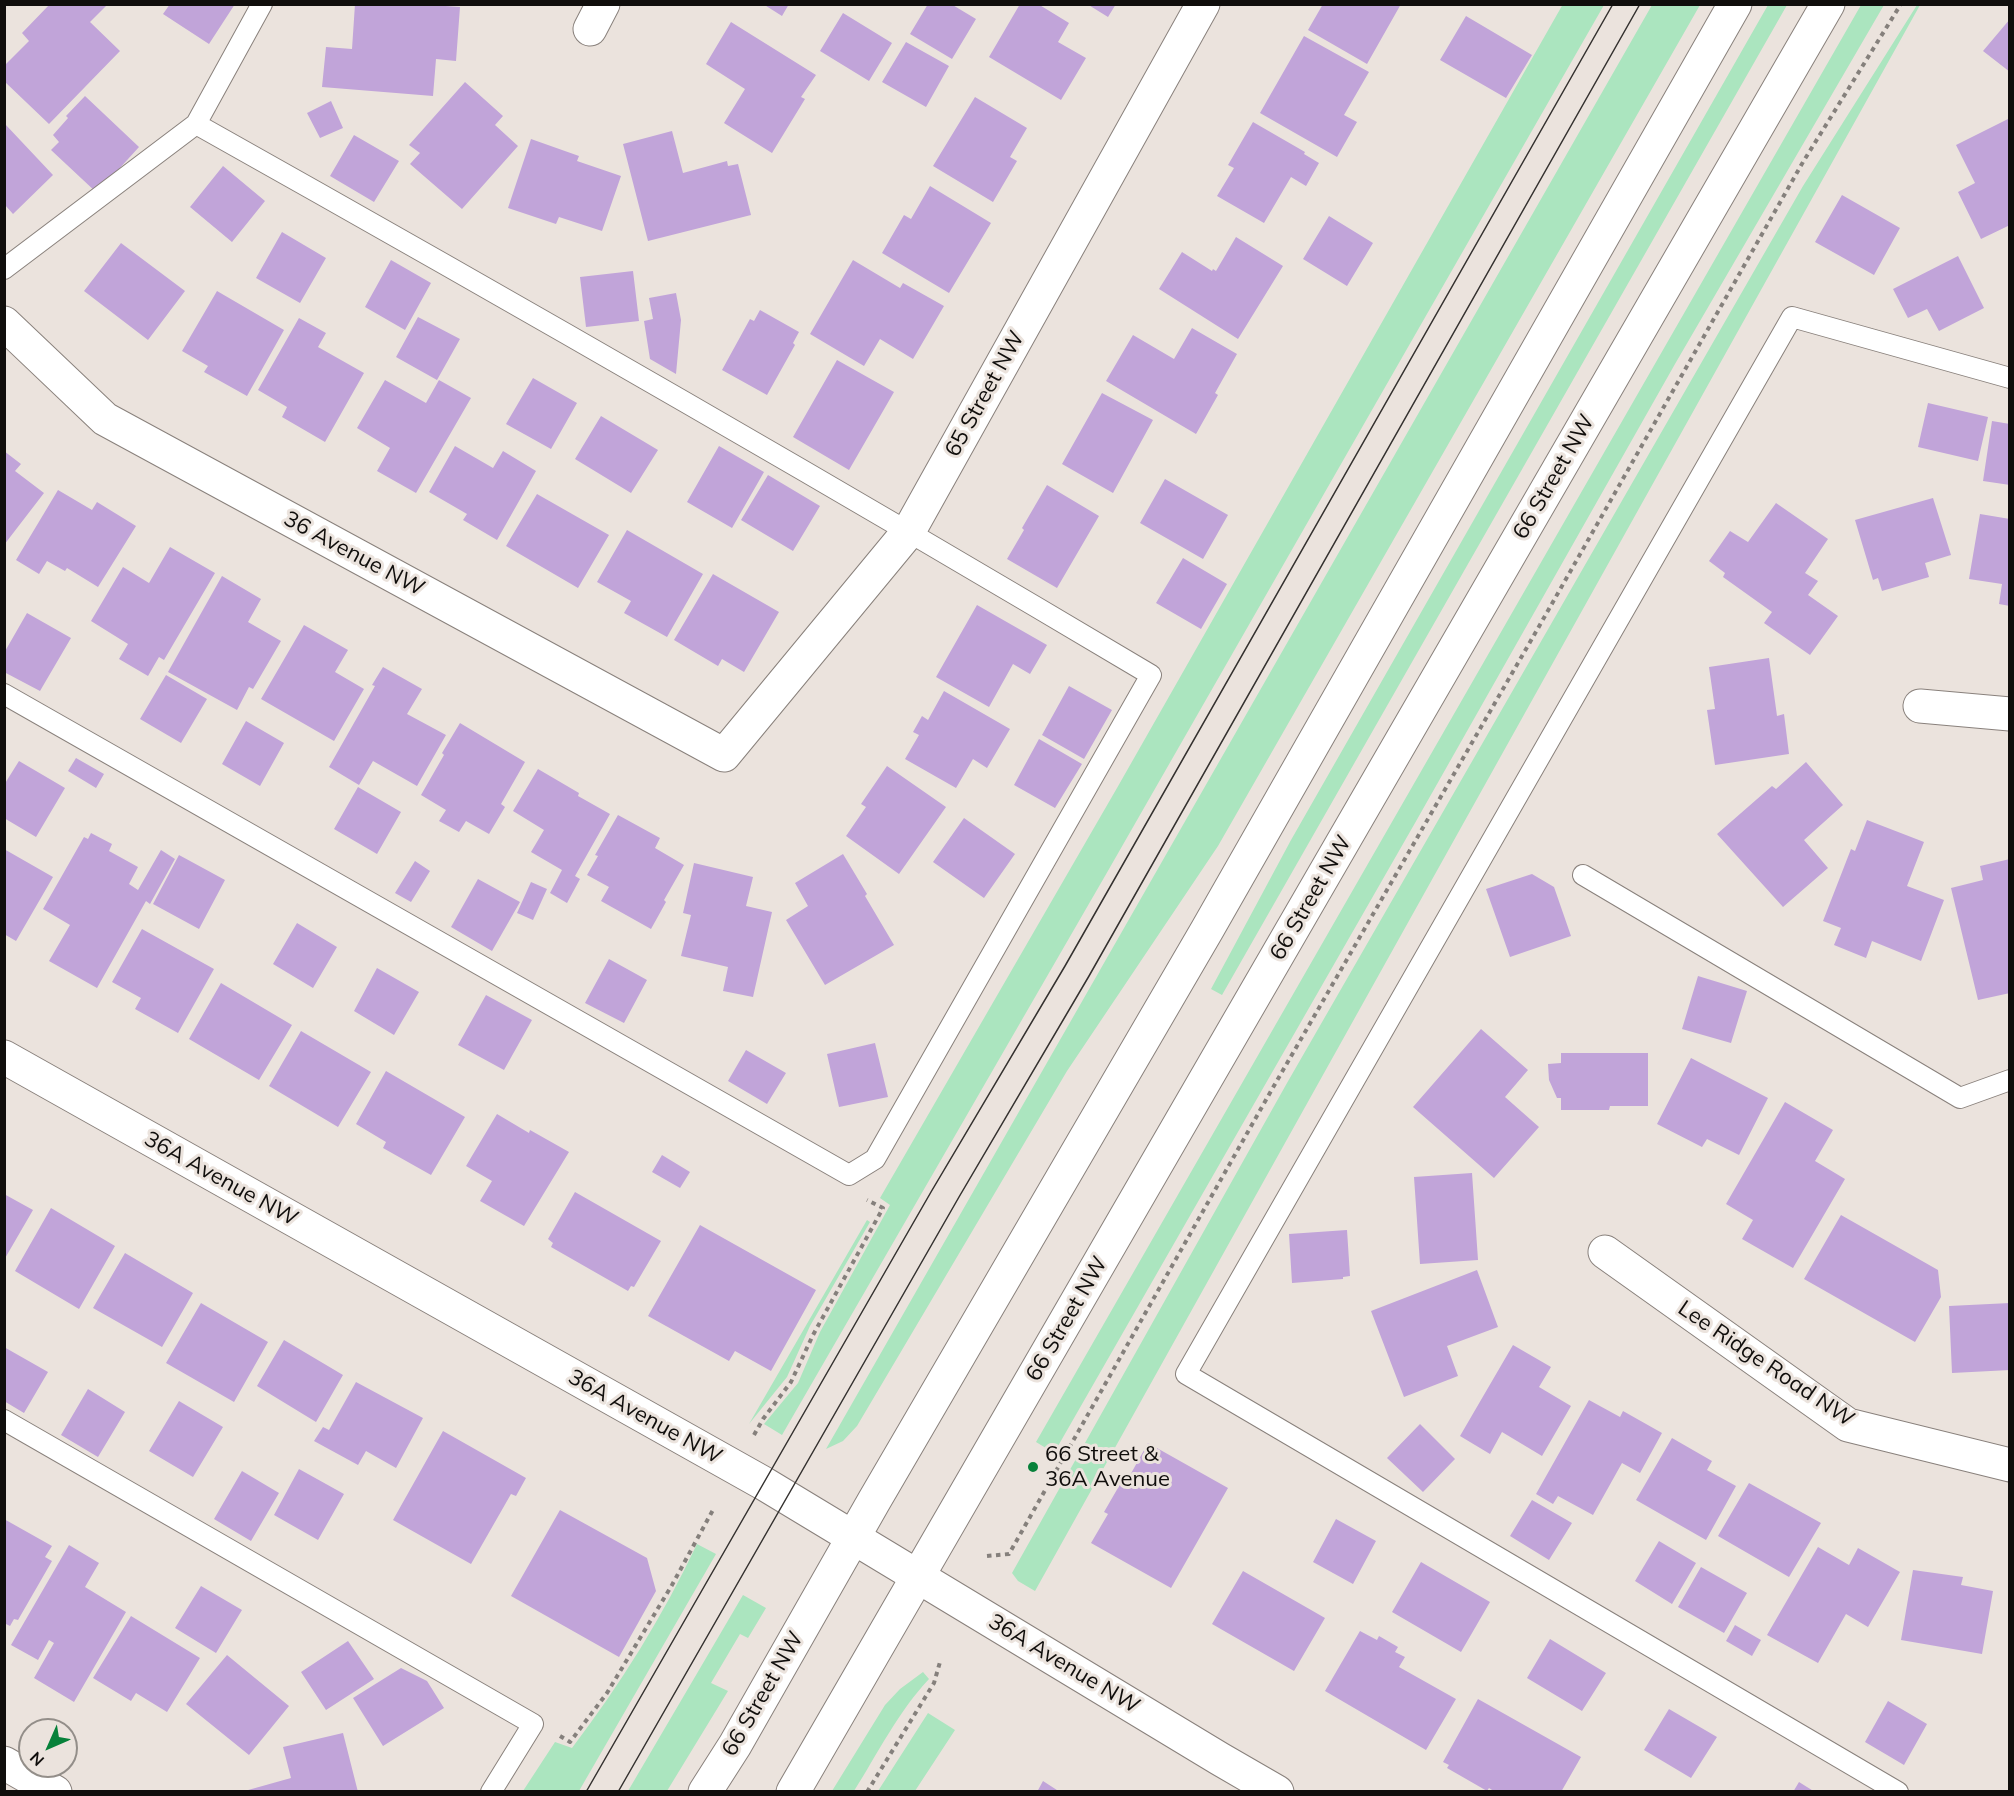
<!DOCTYPE html>
<style>
body{margin:0}
#map{position:relative;width:2014px;height:1796px;overflow:hidden;background:#ebe3dd;font-family:Mulish,sans-serif}
canvas{display:block}
.frame{position:absolute;inset:0;border:6px solid #100e0c;pointer-events:none}
.north{position:absolute;left:18px;top:1718px;width:60px;height:60px;box-sizing:border-box;background:#ebe3dd;border:2px solid #938e89;border-radius:50%;rotate:225deg;font-size:16px;font-weight:700;line-height:24px;text-align:center;color:#100e0c}
.north::after{content:'';display:block;margin:auto;width:21px;height:27px;background:#07813a;clip-path:polygon(50% 0,100% 100%,50% 72%,0 100%)}
</style>
<div id="map">
<canvas width="2014" height="1796"></canvas>
<div class="frame"></div>
<div class="north">N</div>
</div>
<script>
const ctx = document.querySelector('canvas').getContext('2d');
ctx.lineJoin = 'round';
function paint(path, color) { ctx.fillStyle = color; ctx.fill(path, 'evenodd'); }
function strokePath(path, color, width, dash) { ctx.strokeStyle = color; ctx.lineWidth = width; ctx.lineCap = dash ? 'butt' : 'round'; ctx.setLineDash(dash || []); ctx.stroke(path); }
function drawText(font, color, halo, rows, align = 'center') {
  ctx.font = font + ' Mulish,sans-serif'; ctx.lineWidth = 6; ctx.setLineDash([]); ctx.textBaseline = 'middle'; ctx.strokeStyle = halo; ctx.fillStyle = color; for (const [text, x, y, turn = 0] of rows) {
    ctx.save(); ctx.translate(x, y); ctx.rotate((+turn || 0) * Math.PI / 180); ctx.textAlign = isNaN(turn) ? turn : align; if (halo) ctx.strokeText(text, 0, 0); ctx.fillText(text, 0, 0); ctx.restore();
  }
}
paint(new Path2D(`
 M1563 4 1604 5 1105 876 782 1435 764 1424 798 1383 820 1332 890 1205 880 1198 1117 788Z
 M1652 5H1700L1218 846 1067 1071 857 1426 843 1441 826 1449Z
 M1768 5H1787L1222 995 1211 989 1291 840Z
 M1861 5H1884L1675 364 1415 823 1054 1453 1036 1442Z
 M1917 5H1920L1035 1591 1018 1581 1012 1573 1287 1083 1803 186Z
 M867 1220 870 1222 810 1326 787 1377 749 1424Z
 M697 1544 716 1554 579 1791H523L555 1742 572 1748C620 1685 663 1616 697 1544Z
 M743 1595 766 1608 748 1638 740 1634 711 1683 728 1691 667 1791H628Z
 M923 1672 929 1679C898 1712 878 1753 854 1791H832L885 1705 900 1689Z
 M928 1713 955 1730 915 1791H878Z`), '#abe5bf');
paint(new Path2D(`
 M50 4H108L90 22 120 51 49 124 4 81V66L29 41 22 33Z
 M170 4H235L209 44 163 14Z
 M355 4 431 5 460 7 456 61 436 59 433 96 322 87 326 47 352 49Z
 M763 4H789L782 16Z
 M928 4H951L976 19 952 59 910 34Z
 M1020 4H1038L1069 23 1058 42 1086 58 1061 100 989 57Z
 M1087 4H1116L1108 17Z
 M1323 4H1401L1367 64 1308 30Z
 M843 13 892 43 869 81 820 51Z
 M1466 16 1532 55 1506 98 1440 60Z
 M2010 19V72L1983 51Z
 M731 22 816 75 801 97 805 99 772 153 724 123 745 89 706 64Z
 M1304 36 1369 72 1344 115 1357 122 1337 157 1260 113Z
 M906 42 949 66 926 107 882 82Z
 M465 82 503 116 495 125 518 146 462 209 410 164 420 153 409 145Z
 M85 96 139 147 97 193 51 150 59 142 53 135 68 118 66 116Z
 M975 97 1027 128 1010 157 1017 161 993 202 933 166Z
 M331 101 343 128 320 138 307 113Z
 M2010 118V225L1981 239 1958 192 1975 183 1956 145Z
 M1253 122 1305 152 1304 154 1319 163 1306 186 1291 177 1264 223 1217 196 1234 168 1228 165Z
 M5 124 53 175 13 214 5 205Z
 M672 131 683 173 727 161 728 166 738 164 751 215 648 241 623 144Z
 M354 135 399 161 374 202 330 176Z
 M531 139 579 156 577 161 621 176 602 231 559 217 556 224 508 208Z
 M223 166 265 201 232 242 190 207Z
 M930 186 991 223 949 293 882 253 904 215 911 219Z
 M1842 195 1900 228 1874 275 1815 242Z
 M1329 216 1373 243 1347 286 1303 259Z
 M282 232 326 258 300 303 256 278Z
 M1236 237 1283 266 1238 339 1159 289 1182 252 1212 271 1213 269 1216 271Z
 M121 243 185 291 148 340 84 291Z
 M1958 256 1984 308 1939 331 1927 309 1908 318 1893 289Z
 M391 260 431 283 405 330 365 307Z
 M853 260 900 288 903 283 944 306 913 359 880 339 864 366 810 334Z
 M633 271 639 321 586 327 580 277Z
 M217 291 284 330 247 396 204 372 208 366 182 351Z
 M676 293 681 320 676 374 650 359 644 321 653 319 649 298Z
 M760 310 799 332 793 343 795 345 767 395 722 370 750 319 754 321Z
 M418 317 460 339 437 380 396 357Z
 M299 318 326 333 318 347 364 373 325 442 282 417 287 407 258 390Z
 M1192 328 1237 354 1215 393 1218 395 1196 434 1106 381 1133 335 1174 359Z
 M837 360 894 392 849 470 793 437Z
 M533 378 577 403 551 449 506 424Z
 M385 380 426 403 439 380 471 398 416 493 377 471 390 448 357 428Z
 M1102 393 1153 420 1113 493 1062 464Z
 M1928 403 1988 417 1978 461 1918 447Z
 M601 416 658 450 631 493 575 459Z
 M1992 421 2010 424V485L1983 481Z
 M455 446 493 468 503 451 536 471 497 540 463 520 467 514 429 492Z
 M719 446 764 472 732 528 687 502Z
 M4 451 21 464 15 471 44 493 4 545Z
 M768 475 820 506 793 551 741 520Z
 M1165 479 1228 515 1203 559 1140 523Z
 M1047 485 1099 516 1057 588 1007 559 1024 530 1022 528Z
 M58 490 92 510 97 502 136 526 98 587 67 568 65 571 47 561 39 574 16 560Z
 M537 494 609 535 578 588 506 546Z
 M1933 498 1951 555 1925 563 1929 577 1882 591 1878 578 1873 580 1855 520Z
 M1776 503 1828 539 1805 573 1818 581 1808 595 1838 616 1810 655 1764 623 1772 612 1723 577 1725 573 1709 561 1730 531 1748 542Z
 M1980 514 2010 519V606L1999 604 2002 584 1969 579Z
 M627 530 703 574 667 637 624 613 631 601 597 582Z
 M170 547 215 573 164 660 159 657 148 676 119 659 128 644 91 621 123 567 149 583Z
 M1183 558 1227 584 1201 629 1156 603Z
 M713 574 779 612 744 672 722 659 718 666 674 640Z
 M222 576 261 599 248 622 281 641 253 689 249 687 237 710 168 672Z
 M977 605 1047 645 1030 674 1013 664 989 707 936 677Z
 M27 613 71 638 40 691 4 672V653Z
 M304 625 348 650 335 672 364 689 334 741 261 699Z
 M1769 658 1777 716 1784 714 1789 754 1715 765 1707 710 1715 709 1709 667Z
 M383 667 422 689 407 714 446 735 417 786 373 761 359 785 329 767 375 686 372 685Z
 M166 675 207 699 181 743 140 719Z
 M1069 686 1112 710 1084 759 1042 735Z
 M944 691 1010 729 987 768 973 759 956 788 905 759 919 735 913 732 922 716 928 720Z
 M246 721 284 743 260 786 222 764Z
 M460 723 525 762 501 804 505 807 489 834 466 821 459 832 439 821 446 810 421 795 444 755 442 753Z
 M1039 739 1082 764 1055 808 1014 785Z
 M76 758 104 774 96 788 68 771Z
 M19 761 65 788 36 837 4 818V785Z
 M1806 762 1843 805 1804 840 1828 868 1783 907 1717 834 1772 786 1776 789Z
 M887 766 946 807 899 874 846 836 866 807 861 804Z
 M538 769 579 793 578 796 610 814 575 876 580 879 567 903 550 893 562 870 531 852 544 830 513 811Z
 M358 787 401 812 377 854 334 829Z
 M618 815 660 838 655 848 684 865 664 900 666 902 651 929 601 901 609 887 587 875 598 856 595 855Z
 M964 818 1015 854 984 898 933 862Z
 M1867 820 1924 842 1907 886 1944 900 1921 961 1872 941 1866 958 1834 945 1841 928 1823 921 1851 849 1855 851Z
 M91 833 112 844 109 851 138 867 129 884 138 890 161 850 175 859 150 904 146 901 97 988 49 961 70 925 43 909 84 837 88 839Z
 M4 849 53 877 16 941 4 934Z
 M843 854 867 894 865 896 894 945 825 985 786 920 808 906 795 883Z
 M179 855 225 880 199 929 153 904Z
 M2010 859V993L1978 1000 1951 888 1983 880 1980 866Z
 M415 861 430 871 411 902 395 893Z
 M694 863 753 877 746 906 772 912 753 997 723 991 728 967 681 956 691 915 683 913Z
 M1532 874 1554 887 1571 936 1510 957 1486 889Z
 M478 879 520 902 492 951 451 927Z
 M531 882 547 889 533 920 517 913Z
 M297 923 337 947 313 988 273 964Z
 M142 929 214 969 178 1033 135 1009 141 998 112 982Z
 M609 959 647 980 624 1023 585 1003Z
 M377 968 419 992 394 1035 354 1011Z
 M1698 976 1747 991 1731 1043 1682 1029Z
 M221 983 292 1025 259 1080 189 1039Z
 M486 995 532 1020 504 1070 458 1045Z
 M1481 1029 1528 1070 1505 1097 1539 1127 1494 1178 1413 1107Z
 M301 1031 371 1072 338 1127 269 1086Z
 M875 1043 888 1097 839 1107 827 1054Z
 M746 1050 786 1073 767 1104 728 1081Z
 M1561 1053H1648V1106H1610L1609 1110H1561V1098H1557L1549 1080 1548 1064 1561 1063Z
 M1691 1058 1768 1098 1739 1155 1707 1139 1702 1147 1657 1124Z
 M386 1071 465 1117 431 1175 383 1148 386 1142 356 1124Z
 M1785 1102 1833 1130 1815 1161 1845 1179 1793 1268 1742 1239 1753 1220 1726 1204Z
 M497 1114 529 1133 530 1130 569 1152 524 1226 480 1201 492 1181 466 1166Z
 M662 1155 690 1172 680 1188 652 1172Z
 M1472 1173 1478 1260 1420 1264 1414 1177Z
 M575 1192 661 1241 634 1287 631 1286 628 1291 551 1247 553 1243 548 1239Z
 M4 1194 33 1210 4 1260Z
 M51 1208 115 1246 79 1309 15 1271Z
 M1841 1215 1938 1270 1941 1297 1915 1342 1804 1279Z
 M700 1225 816 1290 771 1371 735 1351 729 1361 648 1316Z
 M1347 1230 1350 1276 1343 1277V1279L1292 1283 1289 1234Z
 M125 1253 193 1293 162 1347 93 1308Z
 M1477 1270 1498 1327 1447 1346 1458 1376 1404 1397 1371 1311Z
 M201 1303 268 1342 234 1402 166 1363Z
 M2010 1303V1370L1952 1373 1949 1306Z
 M284 1340 343 1375 316 1422 257 1386Z
 M1513 1345 1551 1367 1539 1387 1571 1406 1542 1456 1502 1432 1490 1454 1460 1436Z
 M4 1347 48 1372 24 1413 4 1401Z
 M356 1382 423 1418 396 1468 366 1451 358 1465 314 1441 323 1427 329 1430Z
 M88 1389 125 1412 98 1457 61 1435Z
 M1589 1400 1620 1417 1623 1411 1662 1433 1640 1473 1622 1463 1593 1515 1558 1496 1553 1504 1536 1494Z
 M179 1401 223 1427 193 1477 149 1451Z
 M1420 1424 1455 1459 1423 1492 1387 1458Z
 M443 1431 526 1478 516 1496 511 1494 471 1564 393 1520Z
 M1672 1438 1712 1461 1707 1470 1736 1486 1706 1540 1636 1500Z
 M1148 1443 1228 1488 1171 1588 1091 1543 1108 1514 1104 1512 1126 1474 1129 1477Z
 M299 1469 344 1494 318 1540 274 1515Z
 M242 1471 279 1493 251 1541 214 1519Z
 M1749 1483 1821 1523 1789 1577 1718 1536Z
 M1532 1500 1572 1523 1549 1560 1510 1536Z
 M560 1510 647 1558 656 1591 619 1657 511 1596Z
 M4 1519 52 1546 45 1557 52 1561 18 1620 14 1619 10 1626 4 1623Z
 M1336 1519 1376 1541 1353 1584 1313 1562Z
 M1659 1541 1696 1563 1672 1604 1635 1581Z
 M69 1545 99 1563 85 1587 126 1612 74 1702 34 1678 54 1643 49 1640 38 1660 11 1645Z
 M1818 1547 1849 1565 1858 1548 1900 1572 1868 1627 1846 1614 1818 1663 1767 1635Z
 M1421 1562 1490 1602 1461 1652 1392 1612Z
 M1701 1567 1747 1593 1724 1633 1678 1607Z
 M1913 1570 1963 1577 1961 1585 1993 1591 1982 1654 1901 1640Z
 M1243 1571 1325 1618 1294 1671 1212 1624Z
 M201 1586 242 1610 216 1653 175 1628Z
 M131 1616 200 1658 167 1712 136 1693 131 1701 93 1678Z
 M1735 1625 1761 1640 1752 1656 1726 1641Z
 M1360 1631 1377 1640 1379 1636 1398 1647 1395 1652 1405 1657 1399 1667 1456 1699 1426 1750 1325 1691Z
 M1550 1639 1606 1673 1582 1711 1527 1678Z
 M348 1641 374 1679 326 1710 301 1672Z
 M227 1655 289 1706 249 1755 186 1704Z
 M401 1668 427 1681 444 1708 383 1746 353 1698Z
 M1478 1699 1581 1757 1561 1792H1495L1489 1788 1487 1791 1447 1768 1449 1765 1443 1762Z
 M1888 1701 1927 1724 1904 1765 1865 1742Z
 M1669 1709 1717 1737 1691 1778 1644 1750Z
 M343 1733 358 1792H241L291 1778 283 1747Z
 M1043 1781 1060 1792H1037Z
 M1799 1782 1815 1792H1793Z`), '#c1a4d9');
const service = new Path2D(`
 M4 269 196 124 262 4
 M4 694 849 1175 875 1159 1151 675C835 487 517 304 196 124
 M1583 875 1960 1098 2010 1080
 M4 1420 533 1724 491 1792
 M1898 1792 1186 1374 1792 317 2010 378`);
const minor = new Path2D(`
 M590 29 603 4
 M4 323 105 419 724 755 909 531 1203 4
 M1920 706 2010 714
 M1605 1252 1848 1425 2010 1465
 M4 1763 55 1792`);
const tertiary = new Path2D(`
 M4 1057 763 1483 1220 1759 1277 1792`);
const secondary = new Path2D(`
 M705 1792 735 1745 874 1501 1207 930 1735 4
 M793 1792 1828 4`);
strokePath(service, '#89817c', 22);
strokePath(minor, '#89817c', 35);
strokePath(tertiary, '#89817c', 35);
strokePath(secondary, '#89817c', 35);
strokePath(new Path2D(`
 M754 1435 763 1419 791 1382 813 1335 883 1208 867 1200
 M987 1556 1009 1554 1271 1091 1537 630 1803 162 1901 4
 M560 1736 570 1742 607 1693 672 1585 714 1508
 M867 1792 934 1683 940 1662`), '#85807c', 4, [4.5, 4.5]);
strokePath(service, '#fff', 20);
strokePath(minor, '#fff', 33);
strokePath(tertiary, '#fff', 33);
strokePath(secondary, '#fff', 33);
strokePath(new Path2D(`
 M586 1792 931 1192 1065 966 1613 4
 M618 1792 959 1197 1089 976 1640 4`), '#34312f', 1.5);
for (const [x, y, r, color] of [
 [1033,1467,6,"#07813a"]
]) { const dot = new Path2D(); dot.arc(x, y, r, 0, 2 * Math.PI); ctx.fillStyle = color; ctx.fill(dot); strokePath(dot, '#ebe3dd', 2); }
drawText('22px', '#100e0c', '#ebe3dd', [
 ["65 Street NW",985,394,-61],
 ["66 Street NW",1554,477,-60],
 ["36 Avenue NW",354,554,28],
 ["66 Street NW",1311,898,-60],
 ["36A Avenue NW",221,1179,29],
 ["66 Street NW",1067,1319,-60],
 ["Lee Ridge Road NW",1766,1364,34],
 ["36A Avenue NW",645,1417,29],
 ["36A Avenue NW",1064,1664,31],
 ["66 Street NW",763,1694,-60]
]);
drawText('22px', '#100e0c', '#ebe3dd', [
 ["66 Street &",1045,1454],
 ["36A Avenue",1045,1479]
], 'left');
</script>
